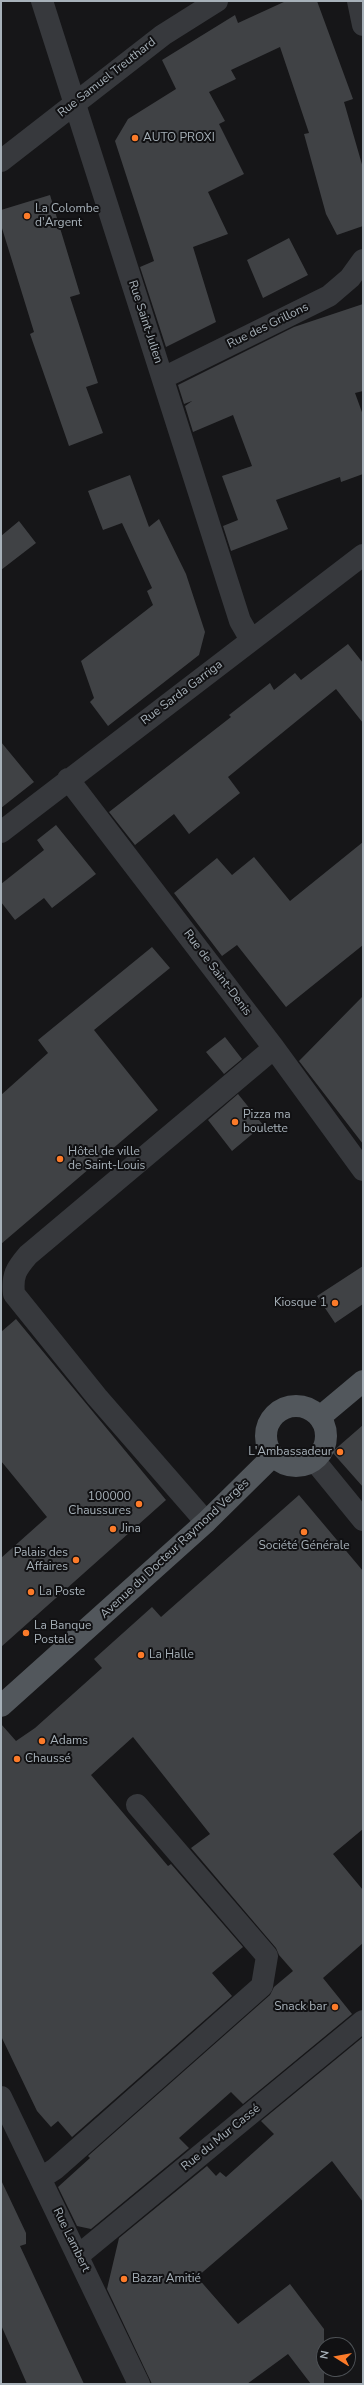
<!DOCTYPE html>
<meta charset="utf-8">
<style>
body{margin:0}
#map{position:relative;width:364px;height:2385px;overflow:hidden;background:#161618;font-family:"Nunito Sans",sans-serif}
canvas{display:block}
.frame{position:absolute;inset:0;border:2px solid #a7b1b9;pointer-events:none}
.north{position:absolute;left:316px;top:2337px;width:40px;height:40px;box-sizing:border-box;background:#111113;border:1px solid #4d5155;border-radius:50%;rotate:281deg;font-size:11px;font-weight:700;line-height:16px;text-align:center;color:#a7b1b9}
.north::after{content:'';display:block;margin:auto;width:14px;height:18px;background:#fc7b29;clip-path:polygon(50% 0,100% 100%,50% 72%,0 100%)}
</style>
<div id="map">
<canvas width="364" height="2385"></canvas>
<div class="frame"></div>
<div class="north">N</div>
</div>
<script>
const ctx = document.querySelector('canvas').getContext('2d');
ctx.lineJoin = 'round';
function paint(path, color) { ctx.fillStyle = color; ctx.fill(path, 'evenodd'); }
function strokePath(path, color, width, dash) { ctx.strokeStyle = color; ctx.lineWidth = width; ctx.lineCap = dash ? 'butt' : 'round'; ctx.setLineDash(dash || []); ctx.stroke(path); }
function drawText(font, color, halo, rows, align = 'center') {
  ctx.font = font + ' "Nunito Sans",sans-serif'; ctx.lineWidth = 4; ctx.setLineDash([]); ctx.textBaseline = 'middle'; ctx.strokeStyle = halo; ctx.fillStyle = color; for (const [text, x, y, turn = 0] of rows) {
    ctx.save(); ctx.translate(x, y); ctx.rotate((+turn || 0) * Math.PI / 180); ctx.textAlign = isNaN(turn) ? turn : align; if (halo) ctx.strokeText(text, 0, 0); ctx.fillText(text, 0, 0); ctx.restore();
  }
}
paint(new Path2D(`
 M286 1H317L353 99 344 102 363 168V226L337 235 326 214 304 134 309 133 280 47 231 70 236 79 209 92 225 121 219 124 244 174 208 192 228 234 193 247 216 322 166 347 140 267 154 261 115 141 128 119 176 89 162 60 235 15 238 23Z
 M50 195 80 294 70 297 98 383 86 387 103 433 69 446 30 334 34 332 1 225V210Z
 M289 238 308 275 263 298 247 260Z
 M363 304V391L355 393 363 415V474L341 482 340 477 276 500 288 529 231 551 223 526 238 520 222 476 252 466 233 415 193 432 185 406 192 401 184 404 178 385 294 327Z
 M130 475 149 527 159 519 186 574 205 632 199 655 108 726 90 702 94 698 81 661 153 605 147 591 152 588 122 523 103 530 88 491Z
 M19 521 36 543 1 570V536Z
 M348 644 363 663V723L336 689 228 777 240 793 189 834 174 814 135 845 109 812 231 717 229 715 270 683 274 690 295 673 301 680Z
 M1 742 34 782 1 808Z
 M56 825 96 874 52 908 44 898 15 920 1 902V884L44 850 37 840Z
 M363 842V945L286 1007 237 945 222 956 174 893 217 858 232 875 254 857 290 901Z
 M152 947 170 968 94 1030 158 1110 1 1244V1095L48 1053 38 1040Z
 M363 996V1144L299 1061Z
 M225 1037 242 1059 224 1074 206 1052Z
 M238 1094 263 1125 232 1151 208 1120Z
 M363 1266V1304L335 1323 317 1296Z
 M16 1319 166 1500 1 1647V1558L47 1517 1 1461V1332Z
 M363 1425V1487L332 1452Z
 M299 1495 363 1571V1829L333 1854 363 1890V1943L323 1978 352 2014 243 2104 231 2092 179 2138 189 2148 91 2229 77 2226 58 2187 90 2158 88 2156 270 1995 274 1987 293 1971 279 1955 276 1948 191 1848 210 1834 133 1737 91 1775 168 1866 171 1864 243 1947 212 1973 232 1996 72 2137 58 2121 51 2127 37 2111 1 2036V1724L16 1741 35 1728 102 1668 94 1659 152 1607 161 1617Z
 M363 2037V2202L332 2161 197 2277 238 2324 290 2284 324 2329V2384H311L288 2354 247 2384H152L107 2289 119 2238 207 2166 216 2176 220 2172 226 2177 274 2134 261 2121Z
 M1 2180 26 2233V2244L20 2246 84 2384H27L1 2325Z`), '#404245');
strokePath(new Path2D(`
 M42 1 240 621 251 640
 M358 1 363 25
 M1 161 163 35 217 1
 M163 378 329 296 350 278 363 260
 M68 779 274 1048 363 1170
 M1 832 363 555
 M314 1460 363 1520
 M206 1522 97 1397 14 1294C12 1275 16 1269 28 1255L274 1048
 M1 2097 139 2384
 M41 2178 55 2169 262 1986 267 1956 137 1805
 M79 2255 363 2021`), '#37393d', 22);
strokePath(new Path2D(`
 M266 1436a30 30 0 1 1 60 0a30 30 0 1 1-60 0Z
 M320 1417 363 1381
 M1 1706 206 1522 273 1456`), '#52575c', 22);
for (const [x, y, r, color] of [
 [135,138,4,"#fc7b29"],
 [27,216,4,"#fc7b29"],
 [235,1122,4,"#fc7b29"],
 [60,1159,4,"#fc7b29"],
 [335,1303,4,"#fc7b29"],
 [340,1452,4,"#fc7b29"],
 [139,1504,4,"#fc7b29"],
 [113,1529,4,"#fc7b29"],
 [304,1532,4,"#fc7b29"],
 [76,1560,4,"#fc7b29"],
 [31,1592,4,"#fc7b29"],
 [26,1633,4,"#fc7b29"],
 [141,1655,4,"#fc7b29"],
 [42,1741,4,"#fc7b29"],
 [17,1759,4,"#fc7b29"],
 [335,2007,4,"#fc7b29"],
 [124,2279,4,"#fc7b29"]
]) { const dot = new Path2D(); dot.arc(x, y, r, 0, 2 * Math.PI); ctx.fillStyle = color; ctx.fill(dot); strokePath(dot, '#111113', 1.5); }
drawText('12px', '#a7b1b9', '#111113', [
 ["Rue Samuel Treuthard",107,78,-38],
 ["Rue Saint-Julien",145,322,72],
 ["Rue des Grillons",268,326,-26],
 ["Rue Sarda Garriga",182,693,-37],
 ["Rue de Saint-Denis",217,973,53],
 ["Avenue du Docteur Raymond Vergès",175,1549,-43],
 ["Rue du Mur Cassé",221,2138,-39],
 ["Rue Lambert",71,2240,64]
]);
drawText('12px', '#a7b1b9', '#111113', [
 ["AUTO PROXI",143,138],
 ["La Colombe",35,209],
 ["d'Argent",35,223],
 ["Pizza ma",243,1115],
 ["boulette",243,1129],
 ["Hôtel de ville",68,1152],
 ["de Saint-Louis",68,1166],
 ["Kiosque 1",327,1303,"right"],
 ["L'Ambassadeur",332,1452,"right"],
 ["100000",131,1497,"right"],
 ["Chaussures",131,1511,"right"],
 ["Jina",121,1529],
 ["Société Générale",304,1546,"center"],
 ["Palais des",68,1553,"right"],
 ["Affaires",68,1567,"right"],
 ["La Poste",39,1592],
 ["La Banque",34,1626],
 ["Postale",34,1640],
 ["La Halle",149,1655],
 ["Adams",50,1741],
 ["Chaussé",25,1759],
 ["Snack bar",327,2007,"right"],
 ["Bazar Amitié",132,2279]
], 'left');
</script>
